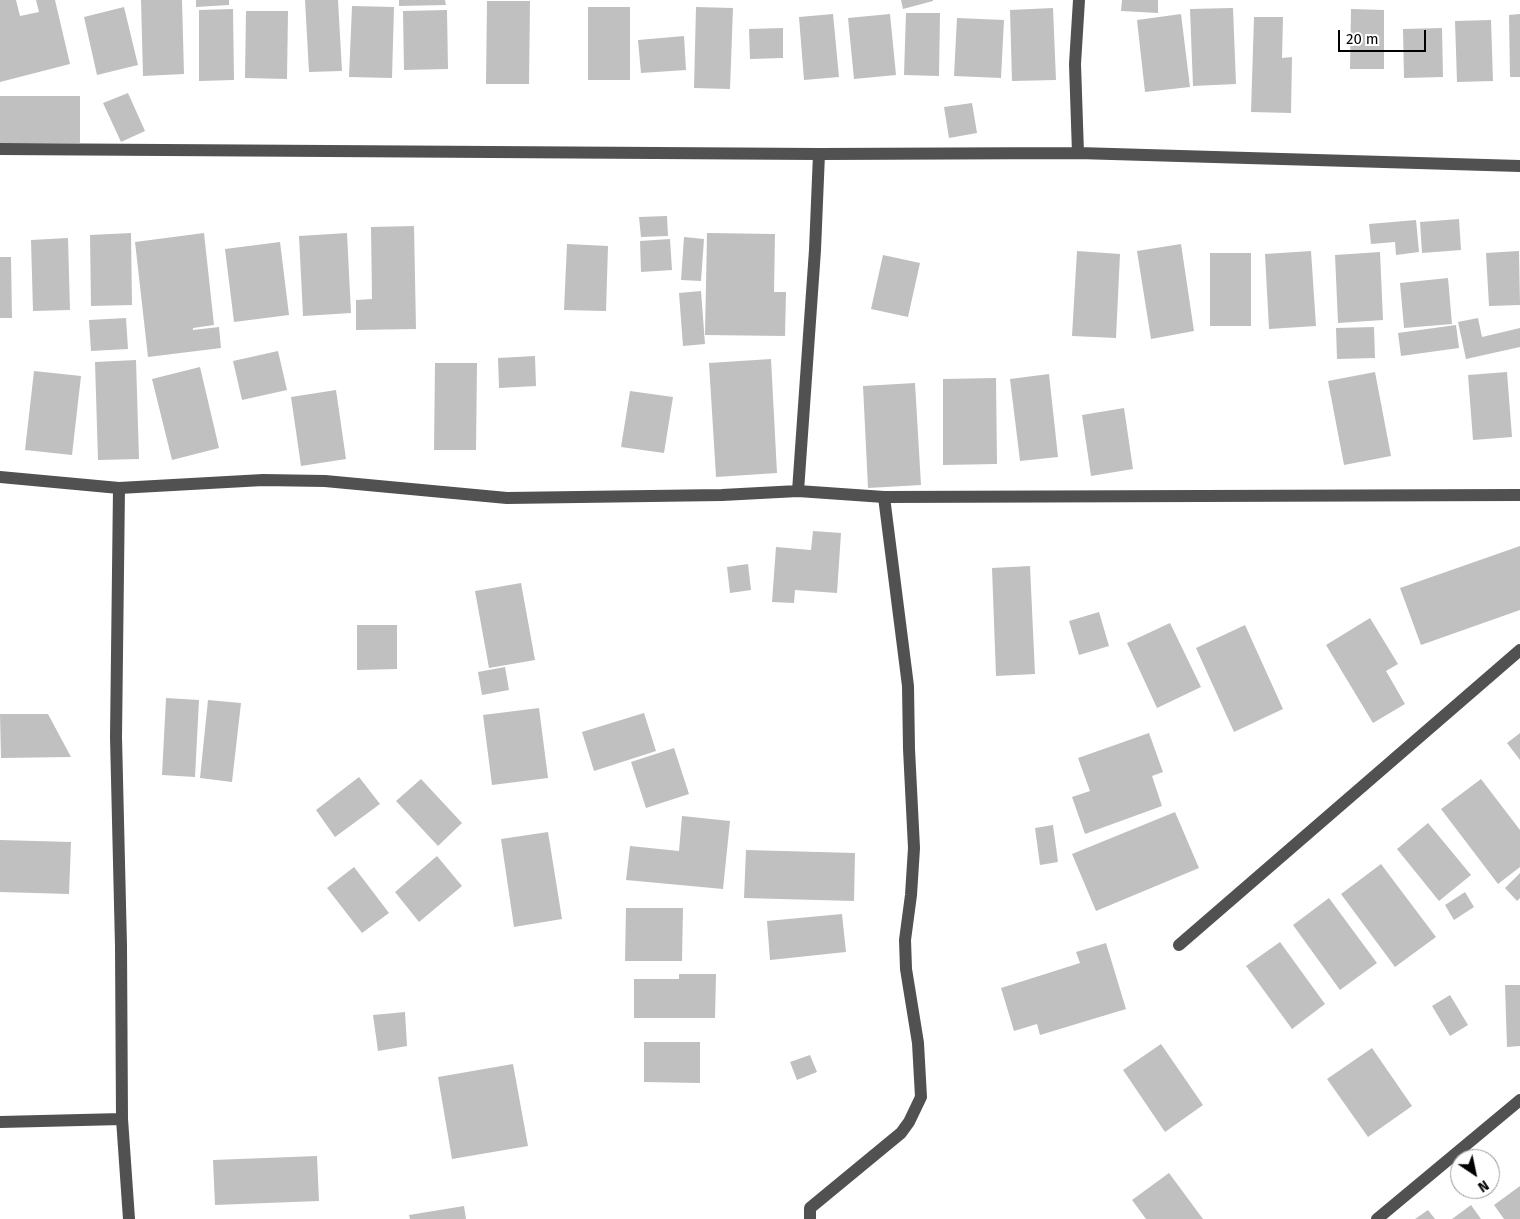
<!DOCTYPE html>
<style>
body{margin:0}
#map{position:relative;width:1520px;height:1219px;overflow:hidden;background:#fff;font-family:"Fira Sans",sans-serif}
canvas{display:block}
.north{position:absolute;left:1450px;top:1149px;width:50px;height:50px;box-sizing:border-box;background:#fff;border:1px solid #999;border-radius:50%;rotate:146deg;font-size:14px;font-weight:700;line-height:20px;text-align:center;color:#000}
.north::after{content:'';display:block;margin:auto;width:18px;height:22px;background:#000;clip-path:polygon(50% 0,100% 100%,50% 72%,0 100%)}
.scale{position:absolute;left:1338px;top:30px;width:88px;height:22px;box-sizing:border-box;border:2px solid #000;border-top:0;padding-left:6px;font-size:15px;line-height:18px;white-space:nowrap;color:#000;-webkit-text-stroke:4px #fff;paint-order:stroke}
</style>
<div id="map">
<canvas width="1520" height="1219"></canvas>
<div class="north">N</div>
<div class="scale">20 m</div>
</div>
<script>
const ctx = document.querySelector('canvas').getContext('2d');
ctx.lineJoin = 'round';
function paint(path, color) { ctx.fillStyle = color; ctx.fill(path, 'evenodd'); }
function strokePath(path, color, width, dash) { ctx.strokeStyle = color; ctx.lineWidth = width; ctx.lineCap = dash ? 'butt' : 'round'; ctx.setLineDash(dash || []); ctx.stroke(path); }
paint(new Path2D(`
 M0 0H16L20 16 39 12 36 0H55L70 64 0 82Z
 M141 0H182L184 74 143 76Z
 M196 0H229V5L196 7Z
 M305 0H338L342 71 309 72Z
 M399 0H445L446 5 399 6Z
 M901 0H933V1L903 9Z
 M1122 0H1158V13L1121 11Z
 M487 1H530L529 84H486Z
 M352 6 394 7 392 78 349 77Z
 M124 7 138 65 97 75 84 17Z
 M588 7H630V80H588Z
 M696 7 733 8 730 89 694 88Z
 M1053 8 1056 80 1012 81 1010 10Z
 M1233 8 1236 84 1193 86 1190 9Z
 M233 9 234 80 199 81V10Z
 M1351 9 1384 10V69H1350Z
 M447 10 448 69 404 70 403 11Z
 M246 11H288L287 79 245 78Z
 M906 13H940L939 76 904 75Z
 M833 14 839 77 804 80 799 17Z
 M890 14 896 75 854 79 848 18Z
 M1181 14 1190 87 1145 92 1137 20Z
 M1520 14V77H1510L1509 15Z
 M1254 17H1283L1282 58 1292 57 1291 113 1251 112Z
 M957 18 1004 20 1001 78 954 76Z
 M1491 20 1493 81 1457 82 1455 21Z
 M783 28V58L750 59 749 29Z
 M1442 28 1443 77 1404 78 1403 29Z
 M684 36 686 70 641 73 638 40Z
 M128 93 145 131 121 142 103 103Z
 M0 96H80V143H0Z
 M972 103 977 133 949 138 944 107Z
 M667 216 668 236 641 237 639 217Z
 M1459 219 1461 250 1422 253 1420 222Z
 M1416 220 1419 252 1396 255 1395 242 1371 244 1369 224Z
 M414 226 416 329 356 330V300L372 299 371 227Z
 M131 233 132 305 91 306 90 235Z
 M204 233 214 325 193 328V330L219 327 221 348 148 357 135 242Z
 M347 233 351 313 303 316 299 236Z
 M707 233 775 234 774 292H786L785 336 705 335Z
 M684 237 704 239 701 281 681 280Z
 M68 238 70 310 33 311 31 240Z
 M670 239 672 270 641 272 640 241Z
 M280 242 289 315 234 322 225 249Z
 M567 244 608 246 606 311 564 310Z
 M1181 244 1194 331 1151 339 1137 251Z
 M1077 251 1120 254 1116 338 1072 336Z
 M1311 251 1316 326 1269 329 1265 254Z
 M1519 251 1520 305 1489 306 1486 253Z
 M1380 252 1383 320 1338 323 1335 255Z
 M1210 253H1251V326H1210Z
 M883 255 920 263 908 317 871 309Z
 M0 257H11L12 318H0Z
 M1448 278 1452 324 1404 328 1400 283Z
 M701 291 705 344 683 346 679 293Z
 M126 318 128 349 91 351 89 320Z
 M1478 318 1482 337 1520 328V347L1466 359 1458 322Z
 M1456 325 1459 348 1401 356 1398 333Z
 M1374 327 1375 358 1337 359 1336 328Z
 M278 351 287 390 242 400 233 361Z
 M535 356 536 386 499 388 498 358Z
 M771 359 777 473 716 477 709 363Z
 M136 360 139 459 98 460 95 362Z
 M435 363H477L476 450H434Z
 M200 367 219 448 172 460 152 379Z
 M34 371 81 376 72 455 25 450Z
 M1375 372 1391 456 1344 465 1328 381Z
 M1507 372 1512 437 1473 440 1468 375Z
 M1049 374 1058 457 1020 461 1010 379Z
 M996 378 997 464 943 465V379Z
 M915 383 921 485 868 488 863 386Z
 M336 390 346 459 301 466 291 397Z
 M630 391 673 397 664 453 621 447Z
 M1124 408 1133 469 1091 476 1082 415Z
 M813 531 841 533 837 593 795 590 794 603 772 602 776 547 811 550Z
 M1520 546V610L1421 645 1400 588Z
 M748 564 751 590 730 593 727 567Z
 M1030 566 1035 674 996 676 992 568Z
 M521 583 535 660 489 668 475 591Z
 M1099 612 1109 646 1079 655 1069 621Z
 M1370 618 1398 664 1386 671 1405 704 1373 723 1326 645Z
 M1170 623 1201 687 1157 708 1127 643Z
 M357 625H397V669L357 670Z
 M1245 625 1283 709 1234 732 1196 648Z
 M505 667 509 690 482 695 478 672Z
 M166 698 199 700 195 777 162 775Z
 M208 700 241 703 232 782 200 778Z
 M539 708 548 778 492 785 483 715Z
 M644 713 656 751 594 771 582 732Z
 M0 714H48L71 757 1 758Z
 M1149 733 1163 772 1152 776 1162 806 1085 834 1072 797 1090 791 1078 758Z
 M1520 733V760L1507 743Z
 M674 748 689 794 646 808 631 762Z
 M359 777 380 804 335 837 316 810Z
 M421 779 462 823 438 846 396 801Z
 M1481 779 1520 830V867L1498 884 1441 809Z
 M1175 812 1199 868 1096 911 1072 854Z
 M682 816 730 821 723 889 626 880 630 846 679 851Z
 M1428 823 1471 875 1439 901 1397 849Z
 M1053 825 1058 862 1040 865 1035 828Z
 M548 832 562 919 514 927 501 839Z
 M0 840 71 842 69 894 0 892Z
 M746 850 855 853 854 901 744 898Z
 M437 856 462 886 419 922 395 892Z
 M1381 864 1436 937 1395 967 1341 894Z
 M354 867 389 913 362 933 327 888Z
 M1520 873V898L1517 901 1505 888Z
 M1465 892 1474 907 1454 920 1445 905Z
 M1329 898 1377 963 1340 990 1293 925Z
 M626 908H683L682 961H625Z
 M842 914 846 952 770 960 767 921Z
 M1280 942 1325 1004 1292 1029 1246 966Z
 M1106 943 1126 1009 1040 1035 1037 1024 1014 1031 1001 988 1080 963 1076 952Z
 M679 974H716L715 1018H634V979H679Z
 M1505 985H1520V1046L1507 1047Z
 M1450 995 1468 1025 1450 1036 1432 1006Z
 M405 1012 407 1046 378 1051 373 1015Z
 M644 1042H700V1083L644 1082Z
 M1161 1044 1203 1105 1165 1132 1123 1070Z
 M1372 1048 1412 1106 1368 1137 1327 1079Z
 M810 1055 817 1072 797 1080 790 1062Z
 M513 1064 528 1146 452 1159 438 1077Z
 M317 1156 319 1201 215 1205 213 1160Z
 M1169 1173 1203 1219H1146L1132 1200Z
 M1520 1186V1219H1504L1494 1205Z
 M1471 1205 1481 1219H1452Z
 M464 1206 466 1219H410L409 1215Z
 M1428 1210 1435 1219H1415Z`), '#c0c0c0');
strokePath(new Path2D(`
 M0 149 819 154 1078 153 1520 166
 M1078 153 1075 64 1079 0
 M0 477 119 488 263 480 325 481 507 498 722 495 798 491 884 497 1520 495
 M119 488 116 737 121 946 122 1119 129 1219
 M798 491 815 250 819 154
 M1179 945 1520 650
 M0 1122 122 1119
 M810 1219V1208L901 1133 909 1122 921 1097 918 1043 906 969 905 940 911 895 914 848 909 749 908 686 884 497
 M1377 1219 1520 1100`), '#515151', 12);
</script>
